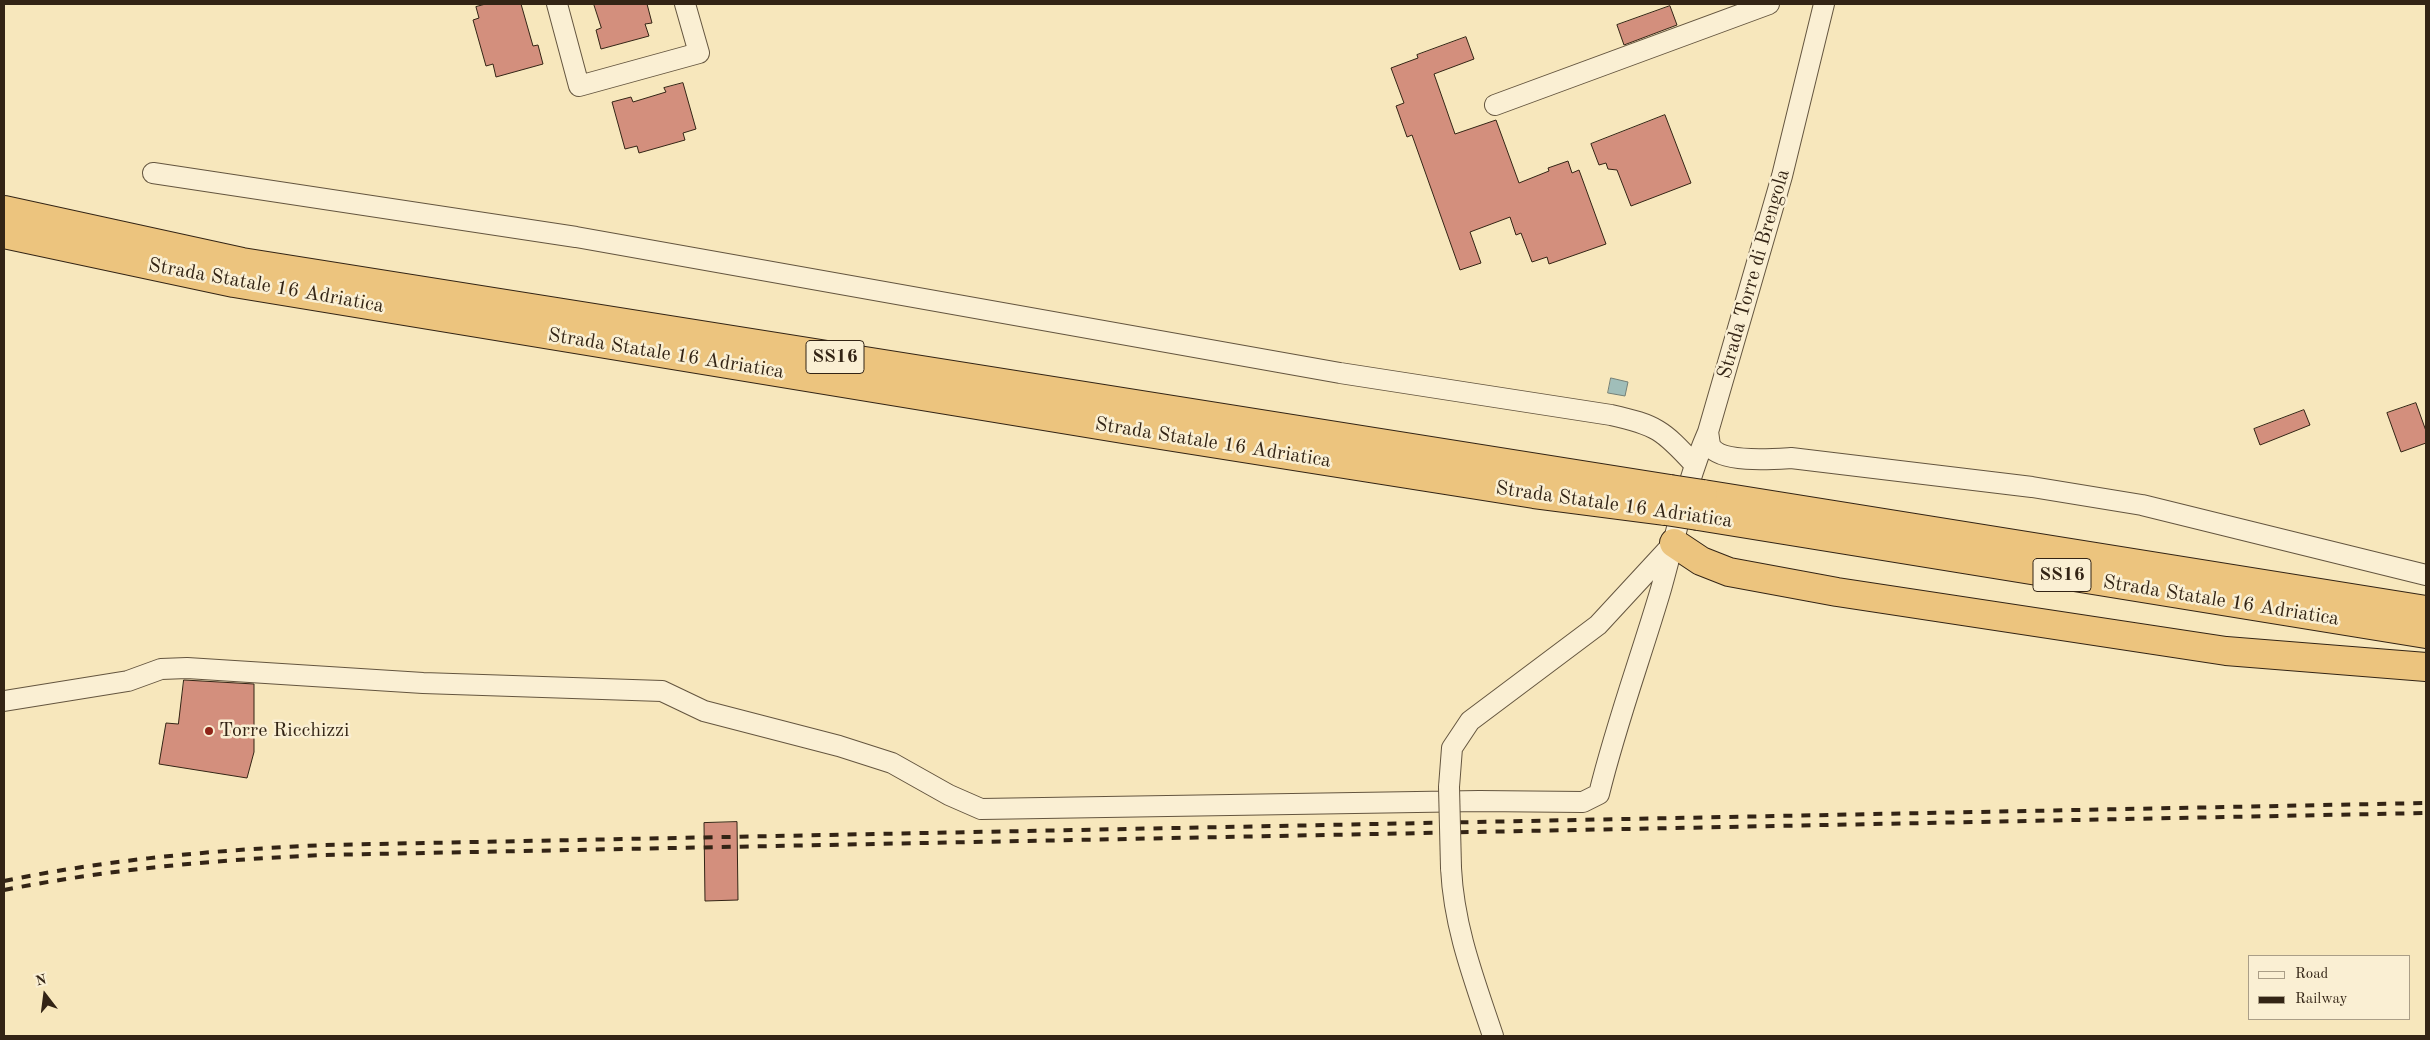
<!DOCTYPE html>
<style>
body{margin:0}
#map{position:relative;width:2430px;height:1040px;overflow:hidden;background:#f7e7bc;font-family:"Old Standard TT",serif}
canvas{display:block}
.frame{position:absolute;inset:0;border:5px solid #332415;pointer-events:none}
.legend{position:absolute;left:2248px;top:955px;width:162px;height:65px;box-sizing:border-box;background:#faefd3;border:1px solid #aa9e87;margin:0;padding:6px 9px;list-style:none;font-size:15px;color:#332415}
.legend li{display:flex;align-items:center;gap:10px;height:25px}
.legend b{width:25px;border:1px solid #aa9e87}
.north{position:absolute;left:20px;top:970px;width:50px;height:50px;-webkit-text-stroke:4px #faefd3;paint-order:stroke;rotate:345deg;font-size:14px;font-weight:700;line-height:20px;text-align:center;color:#332415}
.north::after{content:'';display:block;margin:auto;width:18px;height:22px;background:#332415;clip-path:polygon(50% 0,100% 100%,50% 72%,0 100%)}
</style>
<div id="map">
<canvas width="2430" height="1040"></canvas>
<div class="frame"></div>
<ul class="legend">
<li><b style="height:6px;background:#faefd3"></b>Road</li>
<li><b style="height:6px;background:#332415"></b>Railway</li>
</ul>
<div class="north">N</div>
</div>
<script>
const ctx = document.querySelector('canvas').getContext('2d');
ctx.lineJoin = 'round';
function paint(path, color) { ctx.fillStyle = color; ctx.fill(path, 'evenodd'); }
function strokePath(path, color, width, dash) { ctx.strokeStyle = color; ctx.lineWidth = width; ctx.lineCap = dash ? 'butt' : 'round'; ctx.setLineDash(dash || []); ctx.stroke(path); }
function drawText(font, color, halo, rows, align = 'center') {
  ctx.font = font + ' "Old Standard TT",serif'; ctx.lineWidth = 5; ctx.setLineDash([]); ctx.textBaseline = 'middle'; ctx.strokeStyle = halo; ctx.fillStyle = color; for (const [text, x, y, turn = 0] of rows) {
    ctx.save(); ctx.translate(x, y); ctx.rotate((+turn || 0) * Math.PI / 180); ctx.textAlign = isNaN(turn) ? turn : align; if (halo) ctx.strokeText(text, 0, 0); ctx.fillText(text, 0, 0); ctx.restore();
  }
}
const water = new Path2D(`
 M1611 378 1628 382 1625 396 1608 393Z`);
paint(water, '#a0beb9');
strokePath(water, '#748077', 1);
const building = new Path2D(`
 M486 4H521L533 46 538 45 543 64 496 77 493 64 486 66 473 20 479 18 476 7Z
 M594 4H647L652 23 645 24 649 36 601 49 596 30 601 28Z
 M1670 6 1677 25 1624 45 1617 25Z
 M1466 37 1474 59 1434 74 1455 134 1496 120 1519 183 1549 171 1548 168 1568 161 1572 173 1579 170 1606 244 1549 264 1547 257 1532 262 1521 233 1516 235 1510 217 1470 232 1481 263 1460 270 1412 135 1407 137 1396 106 1404 103 1391 68 1418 58 1417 55Z
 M683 83 696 129 683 133 685 140 639 153 637 146 625 149 612 102 631 97 633 102 666 92 664 88Z
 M1665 115 1691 183 1631 206 1617 170 1608 169 1606 163 1599 165 1591 144Z
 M2416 403 2426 431V443L2401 452 2387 413Z
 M2304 410 2310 425 2260 445 2254 429Z
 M184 680 254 684V752L247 778 159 764 166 723 178 724Z
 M737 822 738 900 705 901 704 823Z`);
paint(building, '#d38f7d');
strokePath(building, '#332415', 1);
const minor = new Path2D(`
 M557 4 579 86 699 53 685 4
 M1495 105 1769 4
 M153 173 576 237 1340 373 1611 415C1656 425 1663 430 1694 464
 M1708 432C1709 436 1709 443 1711 447 1722 463 1774 459 1791 458L2032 487 2142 505 2426 575
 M4 701 128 681 161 669 187 668 423 683 662 691 704 711 839 746 892 763 949 795 981 809 1479 801 1583 802 1599 794C1616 724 1641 657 1661 589 1676 536 1686 482 1708 432L1782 176 1824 4
 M1449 787 1452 748 1470 721 1598 625 1671 546
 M1451 868C1454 928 1474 979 1493 1036`);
const trunk = new Path2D(`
 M4 210 242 262 1670 489
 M4 234 234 283 1129 430 1534 494 1666 511
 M1703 494 2426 610
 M1698 516 2426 634
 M1674 543 1701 561 1729 572 1837 592 2226 651 2426 667`);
strokePath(minor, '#64553f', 22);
strokePath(trunk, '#332415', 30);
strokePath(minor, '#faefd3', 20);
strokePath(trunk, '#ecc47e', 28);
strokePath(new Path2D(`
 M4 881C110 859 217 850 325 845L2426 803
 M4 890C110 869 215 860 323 855L2426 813`), '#332415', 4, [9, 9]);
const minorBridge = new Path2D(`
 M1449 787 1451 868`);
const trunkBridge = new Path2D(`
 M1670 489 1703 494
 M1666 511 1698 516`);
strokePath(minorBridge, '#64553f', 22, []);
strokePath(trunkBridge, '#332415', 30, []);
strokePath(minorBridge, '#faefd3', 20);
strokePath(trunkBridge, '#ecc47e', 28);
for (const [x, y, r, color] of [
 [209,731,5,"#8f2418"]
]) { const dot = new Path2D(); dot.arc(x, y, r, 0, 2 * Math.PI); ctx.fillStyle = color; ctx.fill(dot); strokePath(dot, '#faefd3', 2); }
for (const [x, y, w] of [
 [835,357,58],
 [2062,575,58]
]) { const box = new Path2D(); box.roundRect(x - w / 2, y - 16.5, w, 33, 4); ctx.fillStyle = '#faefd3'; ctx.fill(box); strokePath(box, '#332415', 1); }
drawText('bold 19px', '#332415', null, [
 ["SS16",835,357],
 ["SS16",2062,575]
]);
drawText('20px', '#332415', '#faefd3', [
 ["Strada Torre di Brengola",1754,274,-74],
 ["Strada Statale 16 Adriatica",266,286,10],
 ["Strada Statale 16 Adriatica",666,354,9],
 ["Strada Statale 16 Adriatica",1213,443,9],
 ["Strada Statale 16 Adriatica",1614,505,8],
 ["Strada Statale 16 Adriatica",2221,601,9]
]);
drawText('20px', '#332415', '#faefd3', [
 ["Torre Ricchizzi",219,731]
], 'left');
</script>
